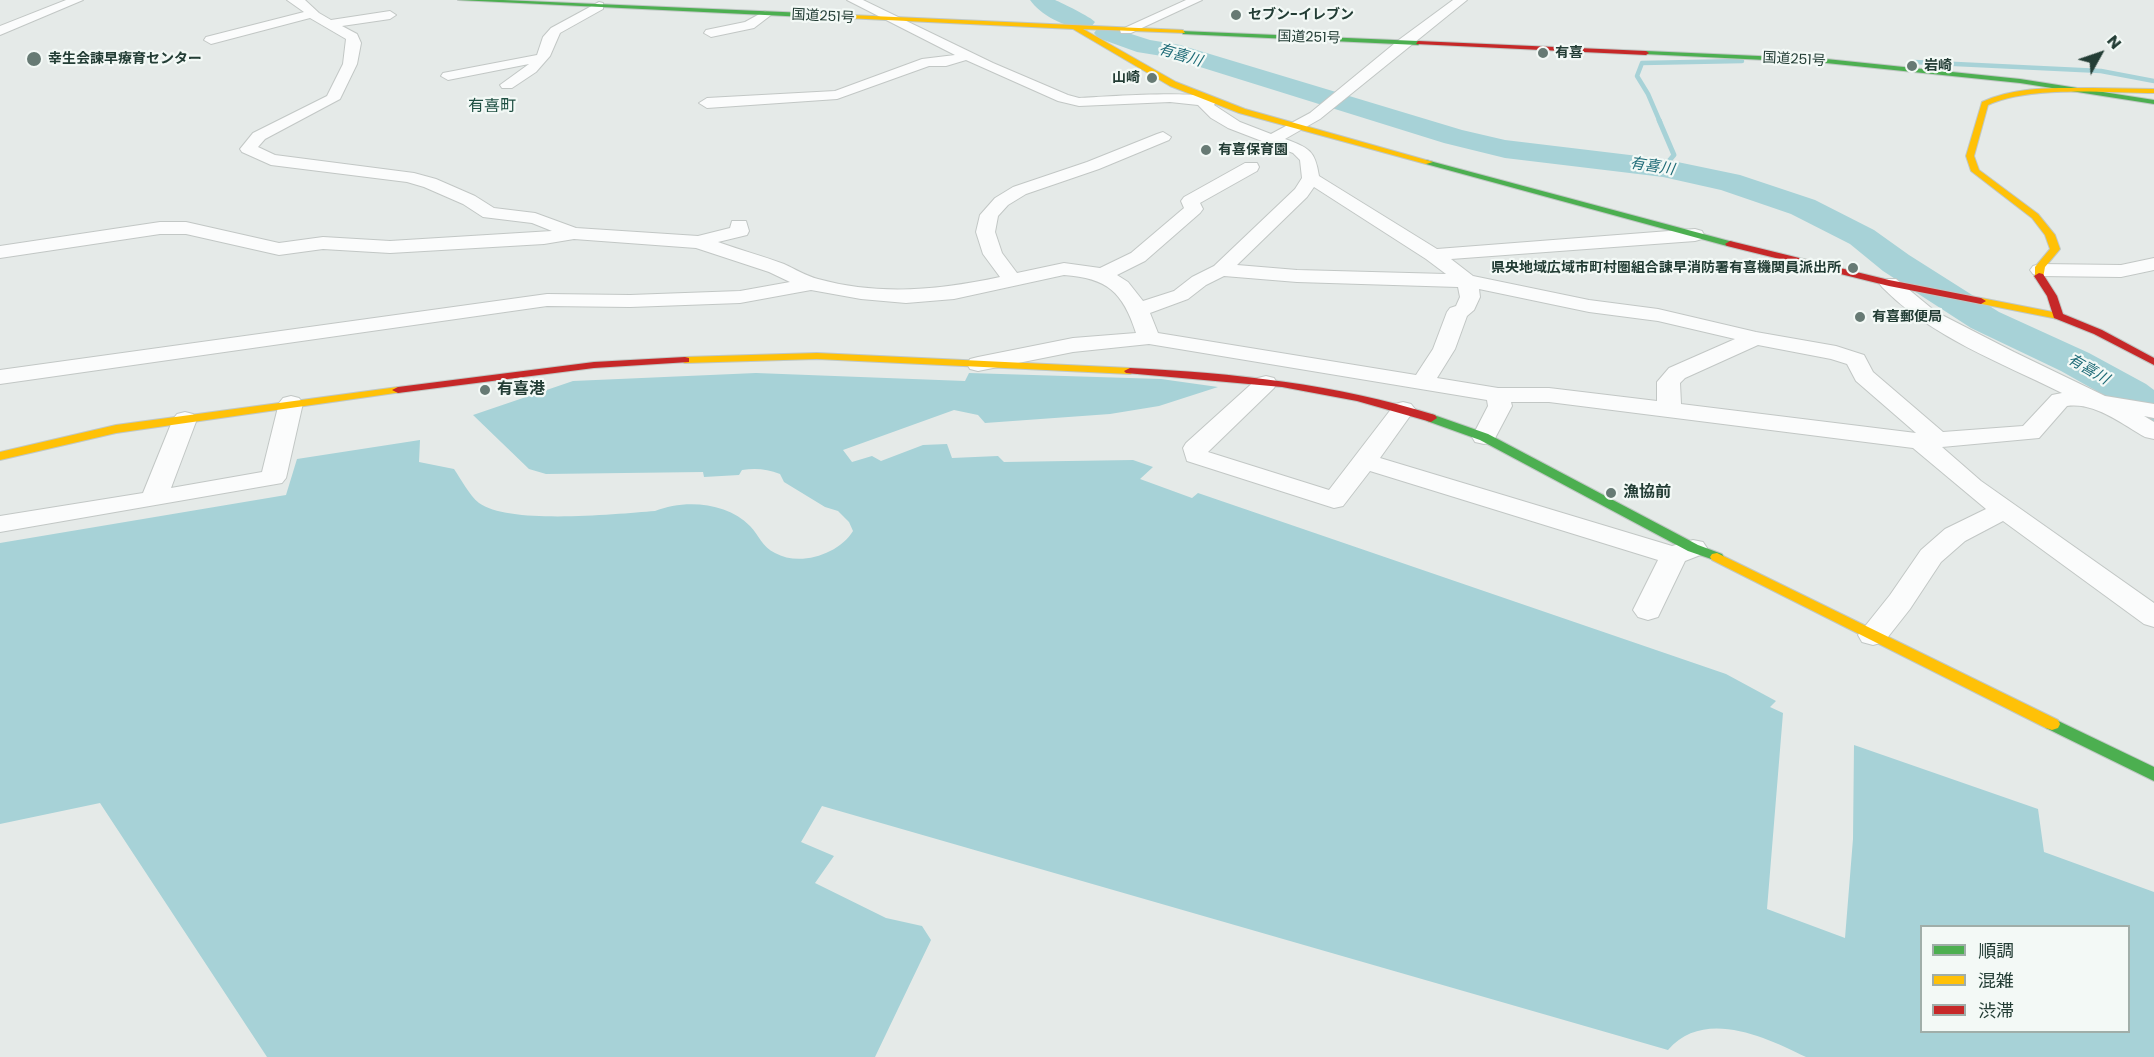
<!DOCTYPE html>
<meta charset="utf-8">
<style>
body{margin:0}
#map{position:relative;width:2154px;height:1057px;overflow:hidden;background:#e5eae8;font-family:Poppins,"Noto Sans JP",sans-serif}
canvas{display:block}
.legend{position:absolute;left:1920px;top:925px;width:210px;height:108px;box-sizing:border-box;background:#f3f9f6;border:2px solid #a0aea9;margin:0;padding:8px 10px;list-style:none;font-size:18px;color:#233d35}
.legend li{display:flex;align-items:center;gap:12px;height:30px}
.legend b{width:30px;border:2px solid #a0aea9}
.north{position:absolute;left:2070px;top:24px;width:60px;height:60px;-webkit-text-stroke:4px #f3f9f6;paint-order:stroke;rotate:50deg;font-size:16px;font-weight:700;line-height:24px;text-align:center;color:#233d35}
.north::after{content:'';display:block;margin:auto;width:21px;height:27px;background:#233d35;clip-path:polygon(50% 0,100% 100%,50% 72%,0 100%)}
</style>
<div id="map">
<canvas width="2154" height="1057"></canvas>
<ul class="legend">
<li><b style="height:8px;background:#4caf50"></b>順調</li>
<li><b style="height:8px;background:#ffc107"></b>混雑</li>
<li><b style="height:8px;background:#c62828"></b>渋滞</li>
</ul>
<div class="north">N</div>
</div>
<script>
const ctx = document.querySelector('canvas').getContext('2d');
ctx.lineJoin = 'round';
function paint(path, color) { ctx.fillStyle = color; ctx.fill(path, 'evenodd'); }
function strokePath(path, color, width, dash) { ctx.strokeStyle = color; ctx.lineWidth = width; ctx.lineCap = dash ? 'butt' : 'round'; ctx.setLineDash(dash || []); ctx.stroke(path); }
function drawText(font, color, halo, rows, align = 'center') {
  ctx.font = font + ' Poppins,"Noto Sans JP",sans-serif'; ctx.lineWidth = 4.5; ctx.setLineDash([]); ctx.textBaseline = 'middle'; ctx.strokeStyle = halo; ctx.fillStyle = color; for (const [text, x, y, turn = 0] of rows) {
    ctx.save(); ctx.translate(x, y); ctx.rotate((+turn || 0) * Math.PI / 180); ctx.textAlign = isNaN(turn) ? turn : align; if (halo) ctx.strokeText(text, 0, 0); ctx.fillText(text, 0, 0); ctx.restore();
  }
}
paint(new Path2D(`
 M756 373 965 381 969 373 1161 379 1218 387 1159 406 1110 414 985 423 978 415 954 410 843 450 852 462 872 456 881 461 923 445 947 444 952 458 998 456 1004 462 1133 460 1153 467 1140 479 1192 498 1198 493 1726 674 1776 701 1770 707 1783 713 1767 909 1845 938 1853 839 1854 745 2038 809 2044 852 2154 892V1057H1806C1765 1037 1704 1008 1668 1050L822 806 801 842 834 856 815 883 886 918 922 926 931 940 875 1057H267L100 803 0 824V543L286 495 297 459 420 440 419 462 454 469C461 479 469 495 479 503 509 525 616 514 655 511 684 499 727 502 750 526 759 535 762 547 775 553 800 567 839 554 853 531L849 522 838 511 825 507 784 482 780 474C767 469 756 468 742 470L739 475 704 477 703 472 546 474 529 469 473 415 573 381ZM1922 926H2128V1032H1922Z`), '#a7d2d7');
strokePath(new Path2D(`
 M1914 62 2101 71 2154 81
 M1660 122 1648 94 1637 76 1642 63 1742 61`), '#a7d2d7', 4.5);
strokePath(new Path2D(`
 M1659 120 1674 155 1663 168`), '#a7d2d7', 5);
paint(new Path2D(`
 M1030 0C1037 0 1049 0 1055 0 1062 3 1091 17 1095 22L1091 27C1072 32 1041 16 1030 0Z
 M1106 26 1150 40 1180 45 1462 130 1505 140 1663 159 1740 175 1815 200 1874 230 1909 255 1999 312 2089 353 2146 384 2154 390V423L2139 419 2116 402 2061 371 1971 328 1883 271 1850 244 1791 214 1721 190 1663 177 1505 158 1444 143 1168 57 1137 52 1098 38 1094 33 1098 28Z`), '#a7d2d7');
const street = new Path2D(`
 M66 0H83L0 35V26Z
 M287 0H305L319 13 331 20 390 11 396 15 390 19 342 26 357 34 361 43 357 64 340 99 265 139 258 147 275 155 414 173 436 179 475 196 494 208 535 213 576 228 698 236 730 228 732 221H746L749 231 747 235 718 242C740 250 763 256 784 264 795 269 806 276 818 279 879 296 939 290 1000 277L983 254 976 232 980 215 995 198 1013 187 1087 162 1157 134 1163 132 1171 137 1169 140 1099 169 1026 194 1008 205 998 216 995 232 1002 253 1017 273 1064 263 1100 268 1131 253 1184 208 1181 201 1184 197 1245 163H1257L1259 167 1257 171 1200 203 1203 209 1200 213 1145 261 1117 275 1128 282 1143 301 1174 291 1192 277 1214 266 1295 189 1302 178 1300 160 1293 153 1228 128 1211 118 1198 105 1170 102 1079 106 1058 101 966 60 946 66H929L837 99 707 108 699 103 707 98 835 91 922 59 955 55 847 0H863L993 63 1068 95 1079 98C1100 97 1207 89 1217 100L1214 105 1240 122 1271 134 1310 113 1400 39 1453 0H1467L1320 119 1285 139C1309 148 1315 150 1319 176L1437 249 1695 229 1702 231 1704 235 1702 239 1695 241 1451 259 1473 276 1589 300 1658 309 1756 332 1836 346 1864 355 1873 372 1943 432 2023 426 2052 395 2062 393C2000 362 1931 337 1882 287L1879 283 1882 279H1896L1936 312 2014 352 2105 396 2154 404V418L2144 416 2154 422V439L2145 437C2122 424 2095 402 2067 406L2039 438 1942 447 1981 481 2154 603V627L2144 624 2003 521 1965 541 1941 562 1910 609 1884 642 1873 645 1862 642 1858 635 1890 595 1921 550 1945 529 1986 509 1913 448 1549 402H1511L1512 406 1493 442 1484 444 1475 442 1472 437 1488 406 1487 400 1149 344 1073 352 978 371 970 369 967 364 970 359 978 357 1073 338 1136 333C1123 292 1107 278 1064 275L954 299 906 303 861 299 811 290 740 303 630 307 547 306 0 384V370L547 294 630 295 740 291 790 282 769 272 696 248 574 239 544 244 390 253 323 249 279 255 186 234H160L0 258V246L160 222H186L279 243 323 237 390 241 552 231 532 223 483 217 463 204 424 187 407 182 271 165 242 152 240 149 253 133 327 96 343 64 346 39 310 18 211 44 204 40 206 37 304 12ZM1314 187 1426 259 1446 274 1297 270 1237 265 1307 197ZM1224 276 1297 282 1458 287 1460 297 1456 306 1450 308 1447 312 1433 349 1416 375 1158 333 1150 313 1188 299 1206 285ZM1479 289 1589 312 1658 321 1735 339 1669 368 1657 382V401L1549 388H1498L1437 378 1455 349 1467 316 1474 310 1480 297ZM1758 345 1831 359 1847 364 1856 381 1916 433 1681 404 1680 383 1685 378Z
 M1186 0H1202L1131 33H1121L1120 30Z
 M599 2 603 3V9L560 33 550 56 536 72 512 88H502L500 85 529 64 448 80 441 76 443 73 537 55 543 37 551 28Z
 M765 11 771 15 754 28 711 37 704 33 706 30 745 22Z
 M2154 258V270L2121 277 2040 276 2033 274 2030 270 2033 266 2040 264 2121 265Z
 M1266 376 1274 378 1277 383 1274 388 1208 452 1329 490 1395 404 1403 402 1411 404 1415 409 1380 458 1672 546 1693 540 1703 542 1707 548 1703 554 1685 561 1658 617 1648 620 1638 617 1633 610 1658 560 1370 471 1343 506 1334 508 1187 461 1183 448 1186 443 1258 378Z
 M291 396 299 398 303 403 286 478 282 483 0 532V516L143 493 173 419 177 414 185 412 193 414 197 419 171 488 262 472 279 403 283 398Z`);
const fast = new Path2D(`
 M458 0H503L806 13 809 15 806 17Z
 M1181 31 1418 41 1421 43 1418 45 1183 34Z
 M1646 51 1826 59 2020 79 2154 100V104L2020 83 1826 63 1644 54Z
 M1426 160 1733 242 1735 244 1727 246 1426 164Z
 M1431 414 1488 434 1698 545 1722 554 1724 557 1717 561 1688 551 1480 440 1427 421 1425 418Z
 M2052 718 2154 767V781L2046 728 2044 724 2046 720Z`);
const slow = new Path2D(`
 M806 13 1183 30 1185 33 1083 29 1176 82 1245 109 1433 162 1426 164 1239 113 1170 86 1073 29 804 16Z
 M2092 88 2154 89V93C2107 93 2031 85 1988 105L1974 156 1979 170 2038 214 2055 235 2060 249 2045 267 2043 278H2035V267L2050 249 2045 235 2032 218 1971 171 1966 156 1982 102C2016 86 2055 88 2092 88Z
 M1981 298 2058 313 2063 316 2058 319 1977 303 1976 301Z
 M817 353 1130 368 1136 371 1130 374 817 359 685 363 679 360 685 357Z
 M398 387 404 390 402 392 116 433 0 460V452L116 425Z
 M1717 553 2058 720 2060 724 2058 728 2052 730 2046 728 1712 560 1710 557 1712 554Z`);
const jam = new Path2D(`
 M1418 41 1646 51 1649 53 1646 55 1416 44Z
 M1730 241 1889 280 1981 298 1986 301 1981 304 1889 286 1727 246 1725 244Z
 M2039 273 2043 274 2057 296 2063 314 2102 330 2154 358V365L2094 334 2054 318 2047 296 2034 276Z
 M685 357 689 358V362L594 368 398 393 392 390 398 387 594 362Z
 M1130 368C1234 373 1335 384 1435 415L1437 418 1431 422 1357 401 1282 387 1126 373 1124 371Z`);
strokePath(street, '#c2c7c5', 2);
strokePath(fast, '#c0c8c5', 2);
strokePath(slow, '#c0c8c5', 2);
strokePath(jam, '#c0c8c5', 2);
paint(street, '#fbfcfc');
paint(fast, '#4caf50');
paint(slow, '#ffc107');
paint(jam, '#c62828');
for (const [x, y, r, color] of [
 [1236,15,6,"#677a74"],
 [1543,53,6,"#677a74"],
 [34,59,8,"#677a74"],
 [1912,66,6,"#677a74"],
 [1152,78,6,"#677a74"],
 [1206,150,6,"#677a74"],
 [1853,268,6,"#677a74"],
 [1860,317,6,"#677a74"],
 [485,390,6,"#677a74"],
 [1611,493,6,"#677a74"]
]) { const dot = new Path2D(); dot.arc(x, y, r, 0, 2 * Math.PI); ctx.fillStyle = color; ctx.fill(dot); strokePath(dot, '#f3f9f6', 2); }
drawText('bold 14px', '#233d35', '#f3f9f6', [
 ["セブン-イレブン",1248,15],
 ["有喜",1555,53],
 ["幸生会諫早療育センター",48,59],
 ["岩崎",1924,66],
 ["山崎",1140,78,"right"],
 ["有喜保育園",1218,150],
 ["県央地域広域市町村圏組合諌早消防署有喜機関員派出所",1841,268,"right"],
 ["有喜郵便局",1872,317]
], 'left');
drawText('14px', '#233d35', '#f3f9f6', [
 ["国道251号",823,17,3],
 ["国道251号",1309,38,2],
 ["国道251号",1794,60,3]
]);
drawText('italic 15px', '#1e6b77', '#f3f9f6', [
 ["有喜川",1180,56,17],
 ["有喜川",1652,167,9],
 ["有喜川",2088,370,30]
]);
drawText('16px', '#1f4f42', '#f3f9f6', [
 ["有喜町",492,107]
]);
drawText('bold 16px', '#233d35', '#f3f9f6', [
 ["有喜港",497,390],
 ["漁協前",1623,493]
], 'left');
</script>
